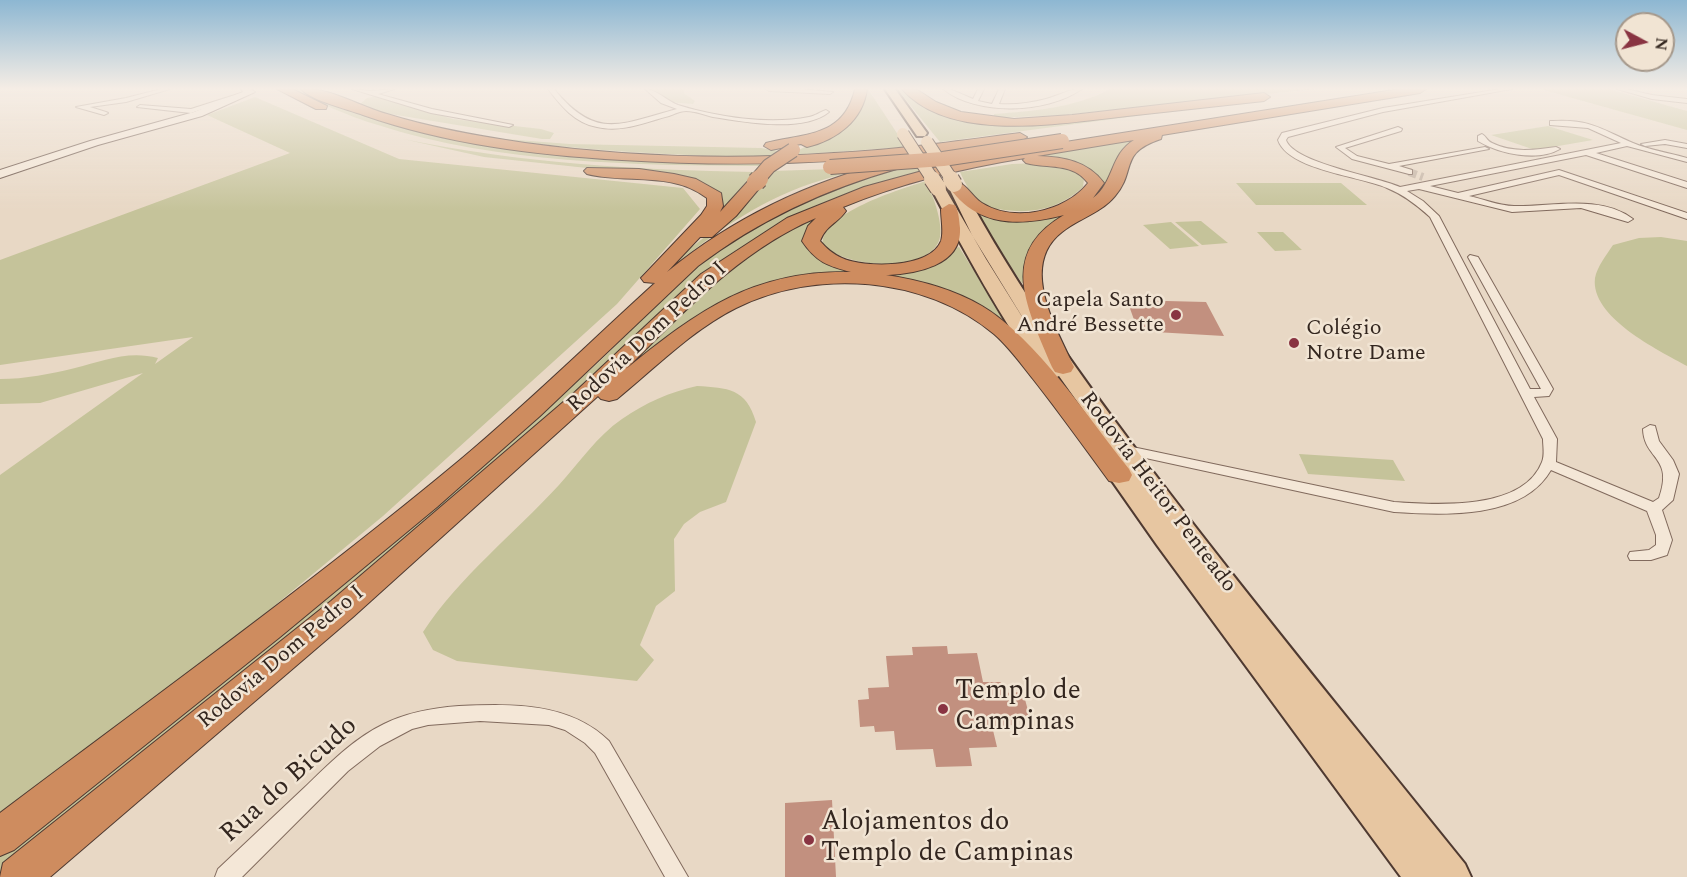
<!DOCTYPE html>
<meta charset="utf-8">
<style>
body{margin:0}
#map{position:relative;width:1687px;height:877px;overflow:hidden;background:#e8d8c5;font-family:Spectral,serif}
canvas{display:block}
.north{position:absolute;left:1615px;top:12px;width:60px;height:60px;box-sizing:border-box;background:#f1e4d3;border:2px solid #a5988b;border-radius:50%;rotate:97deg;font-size:16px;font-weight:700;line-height:24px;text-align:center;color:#33261f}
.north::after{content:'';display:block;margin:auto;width:21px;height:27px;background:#893442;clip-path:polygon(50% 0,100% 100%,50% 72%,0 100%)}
</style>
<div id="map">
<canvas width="1687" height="877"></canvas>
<div class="north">N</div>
</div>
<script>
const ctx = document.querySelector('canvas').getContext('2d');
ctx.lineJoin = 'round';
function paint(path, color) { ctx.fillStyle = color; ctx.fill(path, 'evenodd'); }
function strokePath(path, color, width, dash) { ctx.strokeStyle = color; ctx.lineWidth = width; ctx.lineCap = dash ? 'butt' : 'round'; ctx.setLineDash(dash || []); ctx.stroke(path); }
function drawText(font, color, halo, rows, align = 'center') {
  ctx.font = font + ' Spectral,serif'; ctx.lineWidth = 5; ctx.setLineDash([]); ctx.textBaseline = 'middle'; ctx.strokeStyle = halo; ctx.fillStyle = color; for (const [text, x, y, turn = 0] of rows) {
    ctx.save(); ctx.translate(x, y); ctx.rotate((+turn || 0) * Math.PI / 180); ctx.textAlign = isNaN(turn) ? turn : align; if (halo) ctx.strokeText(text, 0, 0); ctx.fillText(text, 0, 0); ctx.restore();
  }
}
paint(new Path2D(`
 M289 89H304L370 117 554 152 764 162 759 166C633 165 499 164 378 125 347 116 318 102 289 89Z
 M648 89H689L684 90V93L695 101 693 104 669 102Z
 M864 89H868L906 147 791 155C820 135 866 134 864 89Z
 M897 89H905L927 105 1008 123 1212 106 940 142Z
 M1110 89H1316L1064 115 994 118V114C1033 111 1075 108 1110 89Z
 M1540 89H1609L1687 111V130Z
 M377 96 453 119 541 129 554 133 550 139H542L366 110 360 104 367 98Z
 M255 97 399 159 683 188 700 209 617 304 383 516 186 679 0 818V475L143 373 40 403 0 404V379C25 379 51 374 75 368 103 361 128 350 158 358L155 364 193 337 0 365V260L290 153 207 115Z
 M1548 126 1593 140 1535 150 1491 135Z
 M1150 134 1142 140 1102 194 1031 250 1026 259V282L1022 283 993 241 975 209 1023 219 1090 200 1097 193 1102 183 1094 172 1086 168 1024 156Z
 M491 138 570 144 761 148 779 151 771 157C677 156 584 151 491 138Z
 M403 139C520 163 636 170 755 172L742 195 719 218 721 202 671 177 484 157Z
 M1038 163 1073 170 1084 179 1083 187C1060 208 1035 214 1004 210 997 209 988 208 982 203 971 196 965 183 960 172L1012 164Z
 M917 164 920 172 782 223 550 420 0 877V853L518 435 600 361 699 264 731 241 799 202 884 172Z
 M864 168C836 176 807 183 780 196 732 218 691 252 650 284L684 253 719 226 772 171Z
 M926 181C933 195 946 229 938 243 921 274 844 267 823 245 818 214 901 189 926 181Z
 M1236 183H1341L1367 205H1256Z
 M817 216C813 224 804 229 804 239 804 263 862 276 879 272 906 267 933 255 959 247L1009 327 891 279 764 285 606 388C644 350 681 308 724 274 753 251 785 233 817 216Z
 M1201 221 1228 243 1202 245 1175 222Z
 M1171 222 1199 246 1170 249 1143 225Z
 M1257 232H1283L1302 250 1275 251Z
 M1661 237 1687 241V366C1658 350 1590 317 1595 278 1597 267 1607 254 1613 245L1639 238Z
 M697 386C728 388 746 388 756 422L726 502 700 512 684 524 674 539 675 591 656 606 640 645 654 660 637 681 457 661 433 650 423 632C460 576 514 534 559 485 579 463 597 436 622 419 645 403 670 392 697 386Z
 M1299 454 1393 460 1405 481 1308 474Z`), '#c5c39a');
paint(new Path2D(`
 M1127 300 1206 302 1224 336 1138 331Z
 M947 646 948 654 977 653 983 682H1001L1004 693 1023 692 1030 718 1013 719 1014 725 992 726 997 747 969 748 972 766 936 767 933 749 896 750 894 731 875 732 874 726 860 727 858 700 869 699 868 688 889 687 886 656 913 655 912 647Z
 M832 800 836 877H785V803Z`), '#c2907f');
strokePath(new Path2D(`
 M1409 172 1423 177`), '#c4b4a4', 8, [8, 4]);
const street = new Path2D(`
 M161 89H170L126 102 90 107 106 112 108 113 104 115 76 107 126 98Z
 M352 89 370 91 395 89 378 94 432 109 513 125 509 127 431 113Z
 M548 89H554C596 141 621 124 677 109L661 103 645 89C656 89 667 101 678 105 717 117 768 125 809 117 815 116 820 112 826 110L829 112C803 133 744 122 713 117 705 115 695 111 686 111 681 111 674 114 669 116 645 122 622 133 597 127 575 123 561 106 548 89Z
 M766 89H800L833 92 830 94 769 91Z
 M943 89H950L973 99 978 89H984L978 101 992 104 999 89H1005L999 104C1015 105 1031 103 1046 99 1058 96 1070 88 1082 89 1046 114 977 116 943 89Z
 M1500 89H1512L1383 112 1288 137 1286 140C1294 163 1375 176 1400 187L1621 143 1588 128 1550 125V121H1553C1590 119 1601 129 1633 143 1649 150 1670 153 1687 158V162L1627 146 1596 153 1687 182V188L1586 155 1430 186 1458 193 1559 170 1687 213V219L1559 175 1469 196C1483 199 1500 206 1514 206 1552 207 1600 194 1633 219L1628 222 1581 208 1512 212 1419 189 1407 191 1423 201 1439 216 1530 389H1541L1468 257 1470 255 1478 257 1553 389 1549 396 1534 397 1557 439 1556 462 1653 502 1659 498C1674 456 1644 460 1643 429L1650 425 1655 426 1659 441 1673 460 1679 474 1673 500 1662 510 1672 540 1667 555 1651 560H1630L1628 556 1630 552 1649 550 1656 545V535L1647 511 1551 470C1522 520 1444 515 1394 512L1118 452 1116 449 1123 445 1394 502C1436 505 1523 511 1542 462 1545 455 1543 446 1543 439L1430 217C1417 205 1404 195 1387 188 1360 176 1288 170 1278 140L1282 133 1383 108Z
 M1617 89H1626L1652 95 1687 99V103L1652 99Z
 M241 93 246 94 191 113 137 107 140 105 191 109Z
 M1398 127 1402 129 1401 131 1345 148 1357 156 1389 164 1485 147 1489 149 1399 166 1412 170V174H1409L1352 159 1336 147Z
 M1482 134C1487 137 1486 140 1492 143 1512 153 1535 150 1556 147L1560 149C1538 162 1499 154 1478 141V136Z
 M1665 140 1687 144V148L1665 144 1645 146 1641 144Z
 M459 706C512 704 569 702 609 741L688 877H665L595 753 585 743 565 730 549 725 480 721 428 725 412 729 380 746 348 771 242 877H215L218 869C247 842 276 814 305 787 329 764 353 739 384 724 408 712 433 708 459 706Z`);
const secondary = new Path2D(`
 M241 89H251L255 92 202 116 98 145 0 178V170L90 141 194 112 243 92Z`);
const primary = new Path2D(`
 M885 89H895L927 133 925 136H917Z
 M954 180 961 184C1018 291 1087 385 1160 481 1259 611 1363 737 1465 864L1471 877H1401L1157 545 1096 458 1100 453 1108 451 1114 453 1059 376 1050 380 1043 378C1001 318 965 253 931 188L938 184 943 185 986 259 1034 336 972 235 947 184Z`);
const highway = new Path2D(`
 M277 89H292L327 106 326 109H316Z
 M301 89C327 86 361 107 387 114 432 128 478 136 525 143 626 157 733 160 834 153 897 150 958 141 1020 133L1027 137C1019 146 971 148 957 150 845 164 734 167 622 160 534 155 446 144 363 115 347 109 312 101 301 89Z
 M855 89H867C863 120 837 140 807 147L801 144 771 150 764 146 766 143C806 133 844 137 855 89Z
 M902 89H916L936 102 961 112 1014 119 1072 115 1264 93 1270 97 1264 101C1218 106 1173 111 1127 116 1063 123 950 144 902 89Z
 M1400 89H1426L1420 93 1162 135 1161 139C1118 153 1137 171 1115 196 1101 213 1078 219 1062 232 1018 266 1057 329 1074 367L1071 372 1063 374 1055 372 1052 367C1029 311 996 254 1064 215 1020 226 978 228 949 187L957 182C968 185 972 197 982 203 1014 223 1065 212 1088 183 1072 162 1048 169 1026 163L1023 160 1025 158C963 168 901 183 843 207L846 211C837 224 827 224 820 241 826 248 833 254 842 258 864 268 930 269 941 241 944 232 941 219 941 209L949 204 955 205C959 212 959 220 960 228 962 266 915 274 886 275 919 280 953 289 982 306 1036 338 1089 419 1129 469L1132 475 1129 481 1119 483 1109 481C1084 447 1059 412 1033 379 1021 364 1009 347 994 334 925 276 816 268 736 308 692 330 655 368 617 399L609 401 601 399 598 396 353 617 50 877H0L3 863 331 601 575 392 701 274 787 218 864 187 977 156ZM1134 140C1110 154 1114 183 1093 198L1104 183C1088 161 1064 157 1037 156ZM816 218 808 226 802 241C816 262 828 266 851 272 753 270 699 310 626 369 683 313 740 250 816 218Z
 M895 160 900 162 903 165 900 168C826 189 760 219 698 266L540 416 437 507 280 637 14 850 0 856V813C154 697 312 583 460 460 528 403 590 342 655 283L644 282 641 278 701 215 707 206V198C672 171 626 184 587 174L584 171 587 168 639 169 674 174 696 179 721 193 723 206 720 212 750 179H762L764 182 762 185 736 216 712 237H700L667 272C734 217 811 181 895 160Z`);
strokePath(street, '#816a5d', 2);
strokePath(secondary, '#634c40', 2);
strokePath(primary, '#4f3a31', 4);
strokePath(highway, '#4f3a31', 2);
paint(street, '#f4e7d7');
paint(secondary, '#f4e7d7');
paint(primary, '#e7c6a1');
paint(highway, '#ce8c5f');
const primaryBridgeFar1 = new Path2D(`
 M903 134 933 180
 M927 142 952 180`);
const primaryBridge = new Path2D(`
 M932 179 938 188
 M951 179 954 184`);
const highwayBridgeFar1 = new Path2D(`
 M830 167 943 159 1062 141
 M757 180 769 166 793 150`);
const highwayBridge = new Path2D(`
 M756 182 759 179`);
strokePath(primaryBridgeFar1, '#4f3a31', 14, []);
strokePath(primaryBridge, '#4f3a31', 18, []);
strokePath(highwayBridgeFar1, '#4f3a31', 16, []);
strokePath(highwayBridge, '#4f3a31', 20, []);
strokePath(primaryBridgeFar1, '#e7c6a1', 12);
strokePath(primaryBridge, '#e7c6a1', 16);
strokePath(highwayBridgeFar1, '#ce8c5f', 14);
strokePath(highwayBridge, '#ce8c5f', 18);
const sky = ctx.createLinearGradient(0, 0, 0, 211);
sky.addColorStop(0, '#8db7d2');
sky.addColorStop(0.42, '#f5ede5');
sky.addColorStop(1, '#f5ede500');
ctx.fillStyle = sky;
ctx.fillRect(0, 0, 1687, 211);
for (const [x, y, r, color] of [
 [1176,315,6,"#893442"],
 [1294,343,6,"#893442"],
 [943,709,6,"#893442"],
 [809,840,6,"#893442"]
]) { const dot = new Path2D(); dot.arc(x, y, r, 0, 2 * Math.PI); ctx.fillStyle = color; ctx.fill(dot); strokePath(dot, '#f1e4d3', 2); }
drawText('22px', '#33261f', '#f1e4d3', [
 ["Capela Santo",1164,302],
 ["André Bessette",1164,327],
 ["Colégio",1306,330,"left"],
 ["Notre Dame",1306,355,"left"]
], 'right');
drawText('22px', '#33261f', '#f1e4d3', [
 ["Rodovia Dom Pedro I",648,338,-43],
 ["Rodovia Heitor Penteado",1157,493,53],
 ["Rodovia Dom Pedro I",282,658,-40]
]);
drawText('27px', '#33261f', '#f1e4d3', [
 ["Templo de",955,693],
 ["Campinas",955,724],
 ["Alojamentos do",821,824],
 ["Templo de Campinas",821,855]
], 'left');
drawText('27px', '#33261f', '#f1e4d3', [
 ["Rua do Bicudo",290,781,-42]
]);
</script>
